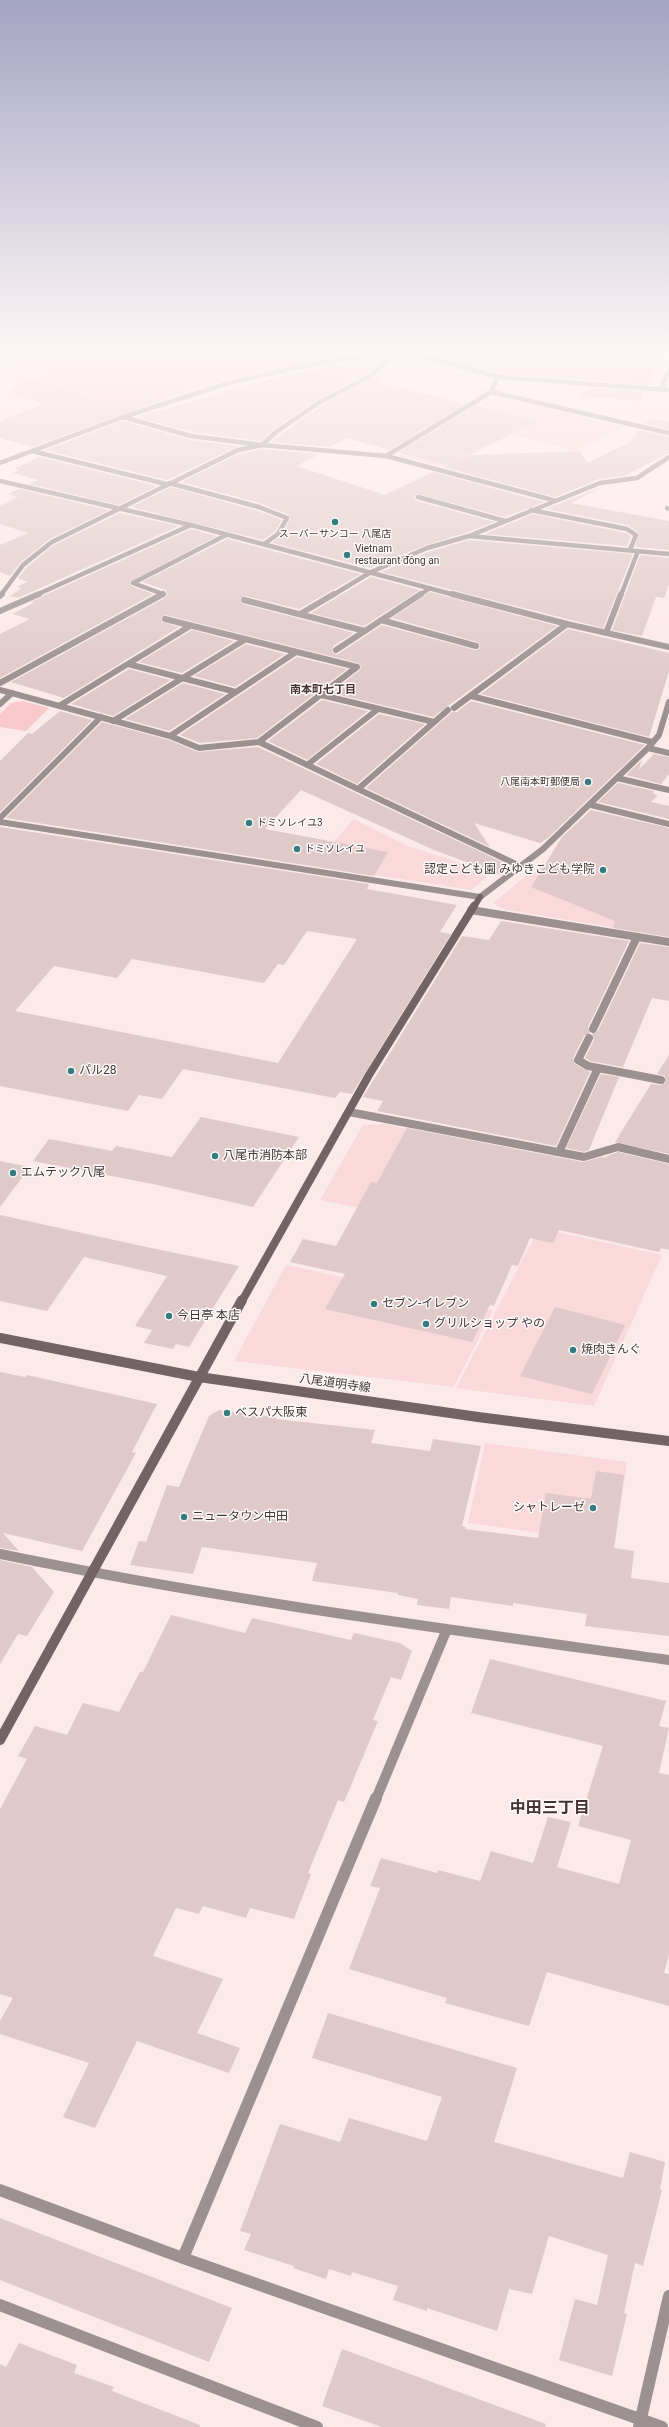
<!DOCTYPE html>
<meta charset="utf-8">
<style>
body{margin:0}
canvas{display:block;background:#fce9e9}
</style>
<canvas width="669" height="2427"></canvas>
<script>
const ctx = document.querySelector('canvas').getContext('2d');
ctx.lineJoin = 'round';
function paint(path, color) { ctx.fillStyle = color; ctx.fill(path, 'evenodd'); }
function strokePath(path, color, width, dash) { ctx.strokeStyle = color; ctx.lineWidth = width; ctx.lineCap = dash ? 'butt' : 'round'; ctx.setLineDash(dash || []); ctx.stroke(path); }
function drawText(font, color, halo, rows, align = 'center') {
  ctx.font = font + ' Roboto,"Noto Sans JP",sans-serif'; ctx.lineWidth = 3; ctx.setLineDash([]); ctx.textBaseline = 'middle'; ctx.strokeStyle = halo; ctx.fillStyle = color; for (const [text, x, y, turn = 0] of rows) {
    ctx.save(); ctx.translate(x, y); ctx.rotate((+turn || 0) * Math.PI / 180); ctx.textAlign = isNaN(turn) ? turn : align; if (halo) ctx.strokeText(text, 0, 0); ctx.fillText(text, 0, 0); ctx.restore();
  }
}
paint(new Path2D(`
 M500 398 624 427 575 451 512 435 446 467 398 456 416 442 490 400Z
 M354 819 408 846 457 862 487 877 471 890 313 865Z
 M568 847 669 937 503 909 493 903 527 875H530Z
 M385 1124 568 1164 528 1242 320 1200 363 1125Z
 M539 1228 662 1255 594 1406 456 1388Z
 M286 1265 493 1310 454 1387 234 1361Z
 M485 1443 627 1462 615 1543 468 1523Z`), '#f9d9d9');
paint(new Path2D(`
 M0 347H322L346 356 329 357 226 380 124 412 27 380 48 372 0 356Z
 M23 701 49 708 26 731 0 727V714L11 703Z`), '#facaca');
paint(new Path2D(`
 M430 347H666L647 385 495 372 420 352 428 350Z
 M404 354 406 356 448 367 403 362Z
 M383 357 370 372 318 399 274 429 261 441 192 432 136 417 285 375 308 370 313 372 337 364 351 369 364 360Z
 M380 373 378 382 465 404 389 450 347 438 330 447 271 442 322 405 374 378Z
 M19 375 118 406 150 397 160 401 32 447 0 438V421L44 404 13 394Z
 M593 388 643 392 639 401 577 396Z
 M475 406 538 421 446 465 399 452Z
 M649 419 669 421V429L645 424Z
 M123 421 190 440 239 446 167 480 45 450Z
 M639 430 669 437V453L624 476 599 479 555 497 444 467 470 455 580 451 587 463 630 442Z
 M262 449 319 454 297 466 385 495 433 472 544 502 505 517 417 494 414 498 417 501 494 522 468 532 426 545 370 568 272 543 281 536 290 519 289 515 260 503 181 482 239 454Z
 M34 456H36L157 486 119 505 29 484 38 480 13 473 20 470 14 469 39 457Z
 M604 486 571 503 669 521V550L635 547 639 533 628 525 546 509Z
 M171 487 258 511 282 520 275 531 263 540 131 507Z
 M19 489 109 510 50 539 21 562 10 576 0 572V545L28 533 0 524V506L18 497 8 494Z
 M120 513 179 526 18 598 10 596 22 588 17 587 27 582 18 578 26 568 54 545Z
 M533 514 626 533 631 536 627 546 485 534Z
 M191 529 217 536 130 582 131 586 153 594 0 678V634L30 619 12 614 34 603 31 602 43 596Z
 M227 539 361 574 299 609 245 596 240 599 243 604 354 633 333 646 332 651 334 654H338L382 625 475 650 479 649 480 645 477 642 392 618 430 592 557 626 433 717 331 693 360 670 361 666 358 663 166 615 161 618 162 622 179 627 64 698 11 682 165 598 167 594 166 590 142 582Z
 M469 540 633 554 603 628 381 572 428 552Z
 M640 555 669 558V584L664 598 656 597 642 636 612 630Z
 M371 577 420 590 364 626 311 613Z
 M568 629 669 653V671L649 737 481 694Z
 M192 630 234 641 182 673 139 662Z
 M246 644 285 654 235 687 194 676Z
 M297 657 347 669 257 738 200 743 180 735Z
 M129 669 171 680 113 716 71 704Z
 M183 683 225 694 169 731 125 719Z
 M322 700 368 711 307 760 268 741Z
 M471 701 645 745 548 838 540 843 474 823 490 847 366 788 452 712H457Z
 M60 711 92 720 0 812V761L28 733 32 734Z
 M379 714 425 724 357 784 316 764Z
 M102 722 169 740 198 752 258 747 500 861 506 871 501 875 434 850 301 790 265 829 388 852 374 876 6 818Z
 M654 754 669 757V774L661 784 626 775 642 760 639 769Z
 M618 783 654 791 653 794 658 795 651 802 669 806V819L598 802Z
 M591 810 669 828V937L613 928 615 921 531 887 562 837Z
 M0 827 369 884 367 889 457 905 440 932 451 934 352 1094 340 1092 335 1098 183 1069 162 1099 139 1095 128 1111 0 1086ZM307 931 357 939 278 1063 15 1011 54 966 117 978 132 959 264 983 278 964 284 965Z
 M501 921 629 941 588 1027 590 1033 584 1036 573 1058 575 1064 590 1072 556 1146 377 1111 383 1101 363 1097 462 936 489 940Z
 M640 943 669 947V1001L652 998 623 1067 590 1061 585 1058 594 1040 592 1034 598 1031Z
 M669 1055V1154L615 1142 651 1084 660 1085 665 1083V1076L657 1074Z
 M601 1074 619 1077 589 1150 584 1152 566 1148Z
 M201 1117 299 1137 253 1207 153 1184 33 1161 49 1139 112 1151 116 1146 172 1157Z
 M407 1128 583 1162 602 1157 605 1158 607 1156 618 1152 669 1164V1250L661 1248 659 1252 559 1230 553 1243 530 1238 518 1266 512 1265 494 1306 490 1305 472 1342 325 1309 345 1274 290 1262 303 1239 336 1246 371 1182 377 1183Z
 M0 1161 30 1167 0 1207Z
 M0 1215 151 1248 239 1266 189 1347 176 1344 173 1349 144 1343 152 1330 135 1326 167 1276 84 1257 47 1311 0 1301Z
 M555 1307 625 1325 592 1394 520 1376Z
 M0 1372 25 1377 27 1375 157 1404 132 1452 136 1453 82 1551 3 1533 19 1551 0 1548Z
 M219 1410 276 1417V1419L375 1430 371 1443 430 1451 433 1439 481 1446 462 1526 466 1527 465 1529 538 1538 546 1493 591 1499 596 1471 624 1475 614 1548 634 1551 631 1578 669 1583V1636L585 1626 587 1614 513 1603V1606L451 1597 449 1609 417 1605 418 1599 398 1595V1593L312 1581 317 1563 202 1547 193 1574 130 1565 139 1541 146 1542 167 1485 179 1487 209 1416Z
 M0 1560 32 1567 54 1592 27 1636 18 1634 0 1664Z
 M171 1615 245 1633 252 1618 351 1640 354 1633 400 1643 412 1651 401 1680 391 1677 373 1720 378 1721 344 1802 338 1800 308 1873 311 1874 294 1919 250 1908 246 1918 203 1906 199 1914 176 1908 153 1956 223 1979 197 2033 240 2048 229 2073 137 2041 95 2128 63 2117 89 2063 0 2034V2021L13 1998 0 1994V1809L27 1759 18 1756 35 1726 67 1735 83 1703 119 1712 140 1672H143Z
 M490 1659 666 1701 659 1726 669 1728 659 1773 669 1775V1954L664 1973 669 1974V2006L547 1972 529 2026 445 2003 447 1998 349 1969 380 1888 370 1886 381 1858 437 1873 438 1870 480 1881 491 1851 533 1863 548 1817 571 1822 557 1867 619 1884 631 1840 578 1826 603 1746 471 1713Z
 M328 2013 517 2068 494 2142 623 2178 630 2152 665 2162 660 2189 662 2190 643 2266 635 2263 624 2313 627 2314 612 2376 559 2360 575 2299 597 2305 608 2255 549 2236 532 2294 509 2289 497 2331 427 2308V2311L393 2300 398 2286 352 2272 351 2276 329 2269 326 2279 293 2268 294 2266 244 2250 251 2234 240 2231 280 2124 340 2142 349 2118 427 2141 442 2097 312 2058Z
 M0 2218 232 2308 209 2362 0 2280Z
 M19 2343 77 2365 74 2373 114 2387 112 2391 200 2425V2427H0V2364L6 2367Z
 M342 2349 546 2424 545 2427H382L322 2406Z`), '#e0c9c9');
strokePath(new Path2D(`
 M407 352 498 377 669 390
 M661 389 669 370
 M491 392 669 433
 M123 417 191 436 262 445 276 432 320 402 372 375 395 353
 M32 451 166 484
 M386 456 491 392 498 377
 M0 463 123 417 229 383 317 363 426 347
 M0 481 191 525 455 595
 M169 483 259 507 287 518 278 534 264 544
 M418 497 505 521
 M667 508 669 509
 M531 510 627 529 636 535 630 550
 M469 536 669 554
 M163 594 133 583 226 535
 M1 595 23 565 52 542 238 450 262 445 386 456 553 500
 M36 595 191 525
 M333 595 371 572 427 548 469 536 600 483 637 478 669 457
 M420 595 430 588
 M621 595 638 551`), '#9a9190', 4.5);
strokePath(new Path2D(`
 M452 594 567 624 669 647
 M0 596 2 594
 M244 600 365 631
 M0 611 39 594
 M300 614 334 594
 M165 619 357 667 259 742
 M381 620 476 646
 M606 633 621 594
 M336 650 421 594
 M128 664 236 692
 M0 683 163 594
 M0 690 170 736 199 748 259 742 520 866
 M321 695 434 722
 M471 696 652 742
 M0 704 12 693
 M59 706 190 626
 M454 708 567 624
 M113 721 246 639
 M170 736 296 652
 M648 748 669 753
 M307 765 378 709
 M617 778 669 790
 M358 789 448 710
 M591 805 669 824
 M0 818 101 717
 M0 822 480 897 543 849 648 748 659 735 669 702`), '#9a9190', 6);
strokePath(new Path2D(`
 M471 910 669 942
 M593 1029 637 937
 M589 1038 578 1060 588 1066 661 1080
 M349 1112 584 1157 618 1147 669 1159
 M559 1152 598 1068`), '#9a9190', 8);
strokePath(new Path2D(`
 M0 1554C221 1600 446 1629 669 1660
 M376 1799 447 1629`), '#9a9190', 10);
strokePath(new Path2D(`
 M0 2190 183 2258 662 2427
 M183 2258 376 1798
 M0 2305 317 2427
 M639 2427 669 2296`), '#9a9190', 12);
strokePath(new Path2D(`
 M474 907 480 897`), '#726464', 6);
strokePath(new Path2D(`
 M242 1301 369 1075 474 906`), '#726464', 8);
strokePath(new Path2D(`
 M0 1338 199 1377 478 1417 669 1441
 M0 1740 242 1300`), '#726464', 10);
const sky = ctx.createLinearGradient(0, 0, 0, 687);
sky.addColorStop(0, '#a3a4c3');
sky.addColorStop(0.51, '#fef5f5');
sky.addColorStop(1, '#fef5f500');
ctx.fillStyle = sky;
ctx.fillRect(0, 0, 669, 687);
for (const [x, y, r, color] of [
 [335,522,4,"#347d7f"],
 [347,555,4,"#347d7f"],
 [588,782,4,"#347d7f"],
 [249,823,4,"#347d7f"],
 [297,849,4,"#347d7f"],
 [603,870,4,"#347d7f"],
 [71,1071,4,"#347d7f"],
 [215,1156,4,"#347d7f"],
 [13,1173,4,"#347d7f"],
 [374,1304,4,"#347d7f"],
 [169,1316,4,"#347d7f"],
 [426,1324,4,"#347d7f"],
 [573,1350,4,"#347d7f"],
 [227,1413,4,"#347d7f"],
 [593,1508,4,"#347d7f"],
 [184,1517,4,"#347d7f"]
]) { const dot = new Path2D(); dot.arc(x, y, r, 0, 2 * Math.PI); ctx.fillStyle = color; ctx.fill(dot); strokePath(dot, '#fffafa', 1.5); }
drawText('10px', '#413838', '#fffafa', [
 ["スーパーサンコー 八尾店",335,534,"center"],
 ["Vietnam",355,549],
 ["restaurant đông an",355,561],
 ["八尾南本町郵便局",580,782,"right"],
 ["ドミソレイユ3",257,823],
 ["ドミソレイユ",305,849]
], 'left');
drawText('bold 11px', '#463434', '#fffafa', [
 ["南本町七丁目",323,690]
]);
drawText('12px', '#413838', '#fffafa', [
 ["認定こども園 みゆきこども学院",595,870,"right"],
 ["パル28",79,1071],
 ["八尾市消防本部",223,1156],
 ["エムテック八尾",21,1173],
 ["セブン-イレブン",382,1304],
 ["今日亭 本店",177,1316],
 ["グリルショップ やの",434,1324],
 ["焼肉きんぐ",581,1350],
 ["ベスパ大阪東",235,1413],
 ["シャトレーゼ",585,1508,"right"],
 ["ニュータウン中田",192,1517]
], 'left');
drawText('12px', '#413838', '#fffafa', [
 ["八尾道明寺線",335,1384,8]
]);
drawText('bold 16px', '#463434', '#fffafa', [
 ["中田三丁目",550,1809]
]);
</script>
